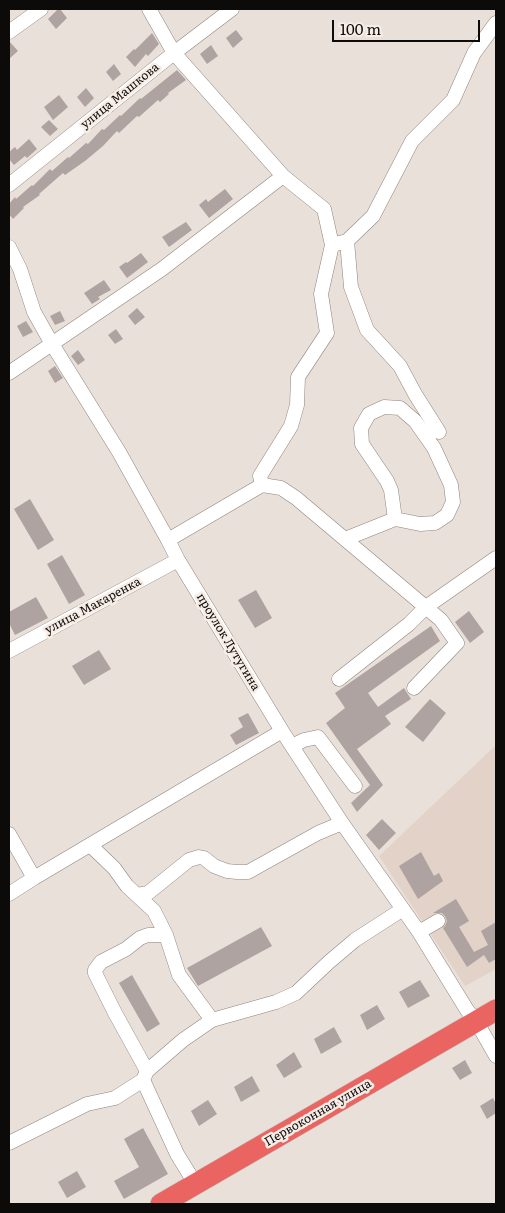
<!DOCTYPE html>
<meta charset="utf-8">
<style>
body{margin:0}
#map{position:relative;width:505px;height:1213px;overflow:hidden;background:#e9e0da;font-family:Literata,serif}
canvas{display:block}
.frame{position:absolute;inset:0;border:10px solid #0d0b09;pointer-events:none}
.scale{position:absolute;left:332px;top:20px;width:148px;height:22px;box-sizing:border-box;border:2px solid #0d0b09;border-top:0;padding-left:6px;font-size:15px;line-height:18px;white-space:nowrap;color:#0d0b09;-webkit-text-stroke:4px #f7ede7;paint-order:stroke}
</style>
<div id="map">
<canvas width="505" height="1213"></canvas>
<div class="frame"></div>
<div class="scale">100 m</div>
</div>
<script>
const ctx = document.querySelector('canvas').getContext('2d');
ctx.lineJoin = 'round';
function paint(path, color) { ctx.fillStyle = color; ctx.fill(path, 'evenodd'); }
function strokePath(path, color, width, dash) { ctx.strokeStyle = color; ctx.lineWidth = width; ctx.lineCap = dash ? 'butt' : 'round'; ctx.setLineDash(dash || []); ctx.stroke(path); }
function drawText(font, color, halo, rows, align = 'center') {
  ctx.font = font + ' Literata,serif'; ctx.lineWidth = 5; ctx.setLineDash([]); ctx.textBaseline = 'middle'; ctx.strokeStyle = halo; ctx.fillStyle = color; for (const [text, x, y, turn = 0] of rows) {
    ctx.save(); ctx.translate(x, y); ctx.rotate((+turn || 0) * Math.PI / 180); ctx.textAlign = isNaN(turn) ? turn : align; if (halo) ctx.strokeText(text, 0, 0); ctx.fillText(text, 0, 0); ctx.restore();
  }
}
paint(new Path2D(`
 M496 745V969L465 986 379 856Z`), '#e2d2c7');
paint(new Path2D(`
 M58 9H60L67 18 56 29 48 19Z
 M236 30 243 39 233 48 226 38Z
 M152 33 159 44 148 56 146 54 135 67 126 57 134 49 135 50Z
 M9 41 18 51 9 59Z
 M211 45 218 56 207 64 200 54Z
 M114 64 121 74 113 81 106 72Z
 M177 70 186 80 168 93 169 94 160 102 158 100 139 117 137 116 119 133 117 131 103 146 85 161 65 175 63 173 39 194 40 195 23 207 24 208 13 219 9 214V204L15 197 16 199 32 185 33 186 50 169 52 171 68 157 69 158 86 143 88 144 102 129 104 130 120 115 121 116 140 98 141 99Z
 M86 88 94 98 85 107 77 97Z
 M59 95 68 107 53 120 44 107Z
 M49 120 58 129 50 136 41 127Z
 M29 139 37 149 27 158 25 156 14 165 9 159V152L15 147 17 150Z
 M225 189 233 199 209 218 199 205 206 199 208 202Z
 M186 222 192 230 169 247 162 237Z
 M141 253 148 262 127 278 119 267 126 262 127 263Z
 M104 280 111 290 98 297 100 299 92 304 84 293Z
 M137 308 145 317 135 325 128 316Z
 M60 311 65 321 55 325 50 316Z
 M26 321 33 332 23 337 17 326Z
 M116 329 123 339 115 344 108 335Z
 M78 350 85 360 78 365 71 356Z
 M55 366 63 378 55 383 48 371Z
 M30 499 54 540 38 550 14 509Z
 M62 555 85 595 69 604 47 564Z
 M256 590 272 618 255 628 238 600Z
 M36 597 48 618 15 635 9 623V612Z
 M469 611 484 632 470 643 455 622Z
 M431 626 440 641 368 693 378 707 404 688 411 699 385 716 391 724 357 749 383 785 357 812 351 803 370 785 326 723 345 708 335 693Z
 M99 650 111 669 84 685 72 666Z
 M430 699 446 713 423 742 405 727Z
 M248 713 259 733 236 745 230 735 243 727 238 718Z
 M382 819 396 833 379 850 366 835Z
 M421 852 434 876 439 873 443 881 418 899 399 866Z
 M456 899 469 921 459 927 474 952 488 945 481 931 496 922V959L489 963 484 955 467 967 443 928 445 926 447 921 445 916 442 913H433Z
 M261 927 272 946 198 986 187 968Z
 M132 975 160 1024 147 1032 119 983Z
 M420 980 430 996 408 1008 399 992Z
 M377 1005 385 1019 367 1030 360 1015Z
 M334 1027 342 1042 321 1054 314 1039Z
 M294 1052 302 1067 284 1078 276 1065Z
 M465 1060 472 1073 460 1080 452 1068Z
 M252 1076 260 1091 241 1102 234 1087Z
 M493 1098 496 1104V1113L487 1119 480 1106Z
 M208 1100 217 1114 199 1126 191 1111Z
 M143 1128 168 1174 124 1199 114 1181 139 1167 124 1139Z
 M77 1171 86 1187 67 1198 58 1182Z`), '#aea3a1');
const minor = new Path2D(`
 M149 9 174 53 283 176 324 209 332 245 321 294 327 333 298 377 297 405 291 426 260 476 262 485
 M9 32 41 9
 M9 185 174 53 232 9
 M347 241 351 287 367 330 400 366 415 394 439 432
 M332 245 347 241 373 216 412 141 453 100 474 53 496 23
 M9 247 20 269 34 312 52 344 119 452 168 540 178 560 282 731 342 823 419 932 467 1010 476 1021 496 1056
 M9 373 162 269 283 176
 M345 539 395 519 420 524 435 523 447 515 453 502 451 485 434 448 415 421 400 408 384 407 369 414 361 428 362 444 387 481 391 490 395 519
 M168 540 262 485 281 488 296 498 441 620 457 643 414 688
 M9 651 178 560
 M339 679 409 624 426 607 496 558
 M292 746 304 740 318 737 355 786
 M9 834 34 878
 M90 845 114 868 127 886 154 911 166 935 179 975 212 1020
 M9 894 34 878 282 731
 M137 895 148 893 189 860 199 857 204 858 214 866 227 871 237 872H248L318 833 342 823
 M419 932 438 921
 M147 1071 115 1013 95 973V970L101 962 126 949 140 938 148 935H166
 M143 1080 177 1154 196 1185
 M9 1143 87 1104 115 1098 143 1080 147 1071 183 1040 212 1020 276 1002 296 993 329 962 355 940 403 909`);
const highway = new Path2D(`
 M161 1204 496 1010`);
strokePath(minor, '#8d857f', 15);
strokePath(highway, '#c0c0bf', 22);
strokePath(minor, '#fff', 14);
strokePath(highway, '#ea6462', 21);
drawText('12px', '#0d0b09', '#f7ede7', [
 ["улица Машкова",120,96,-39],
 ["улица Макаренка",93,606,-28],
 ["проулок Лутугина",228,642,59],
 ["Первоконная улица",318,1113,-30]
]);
</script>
